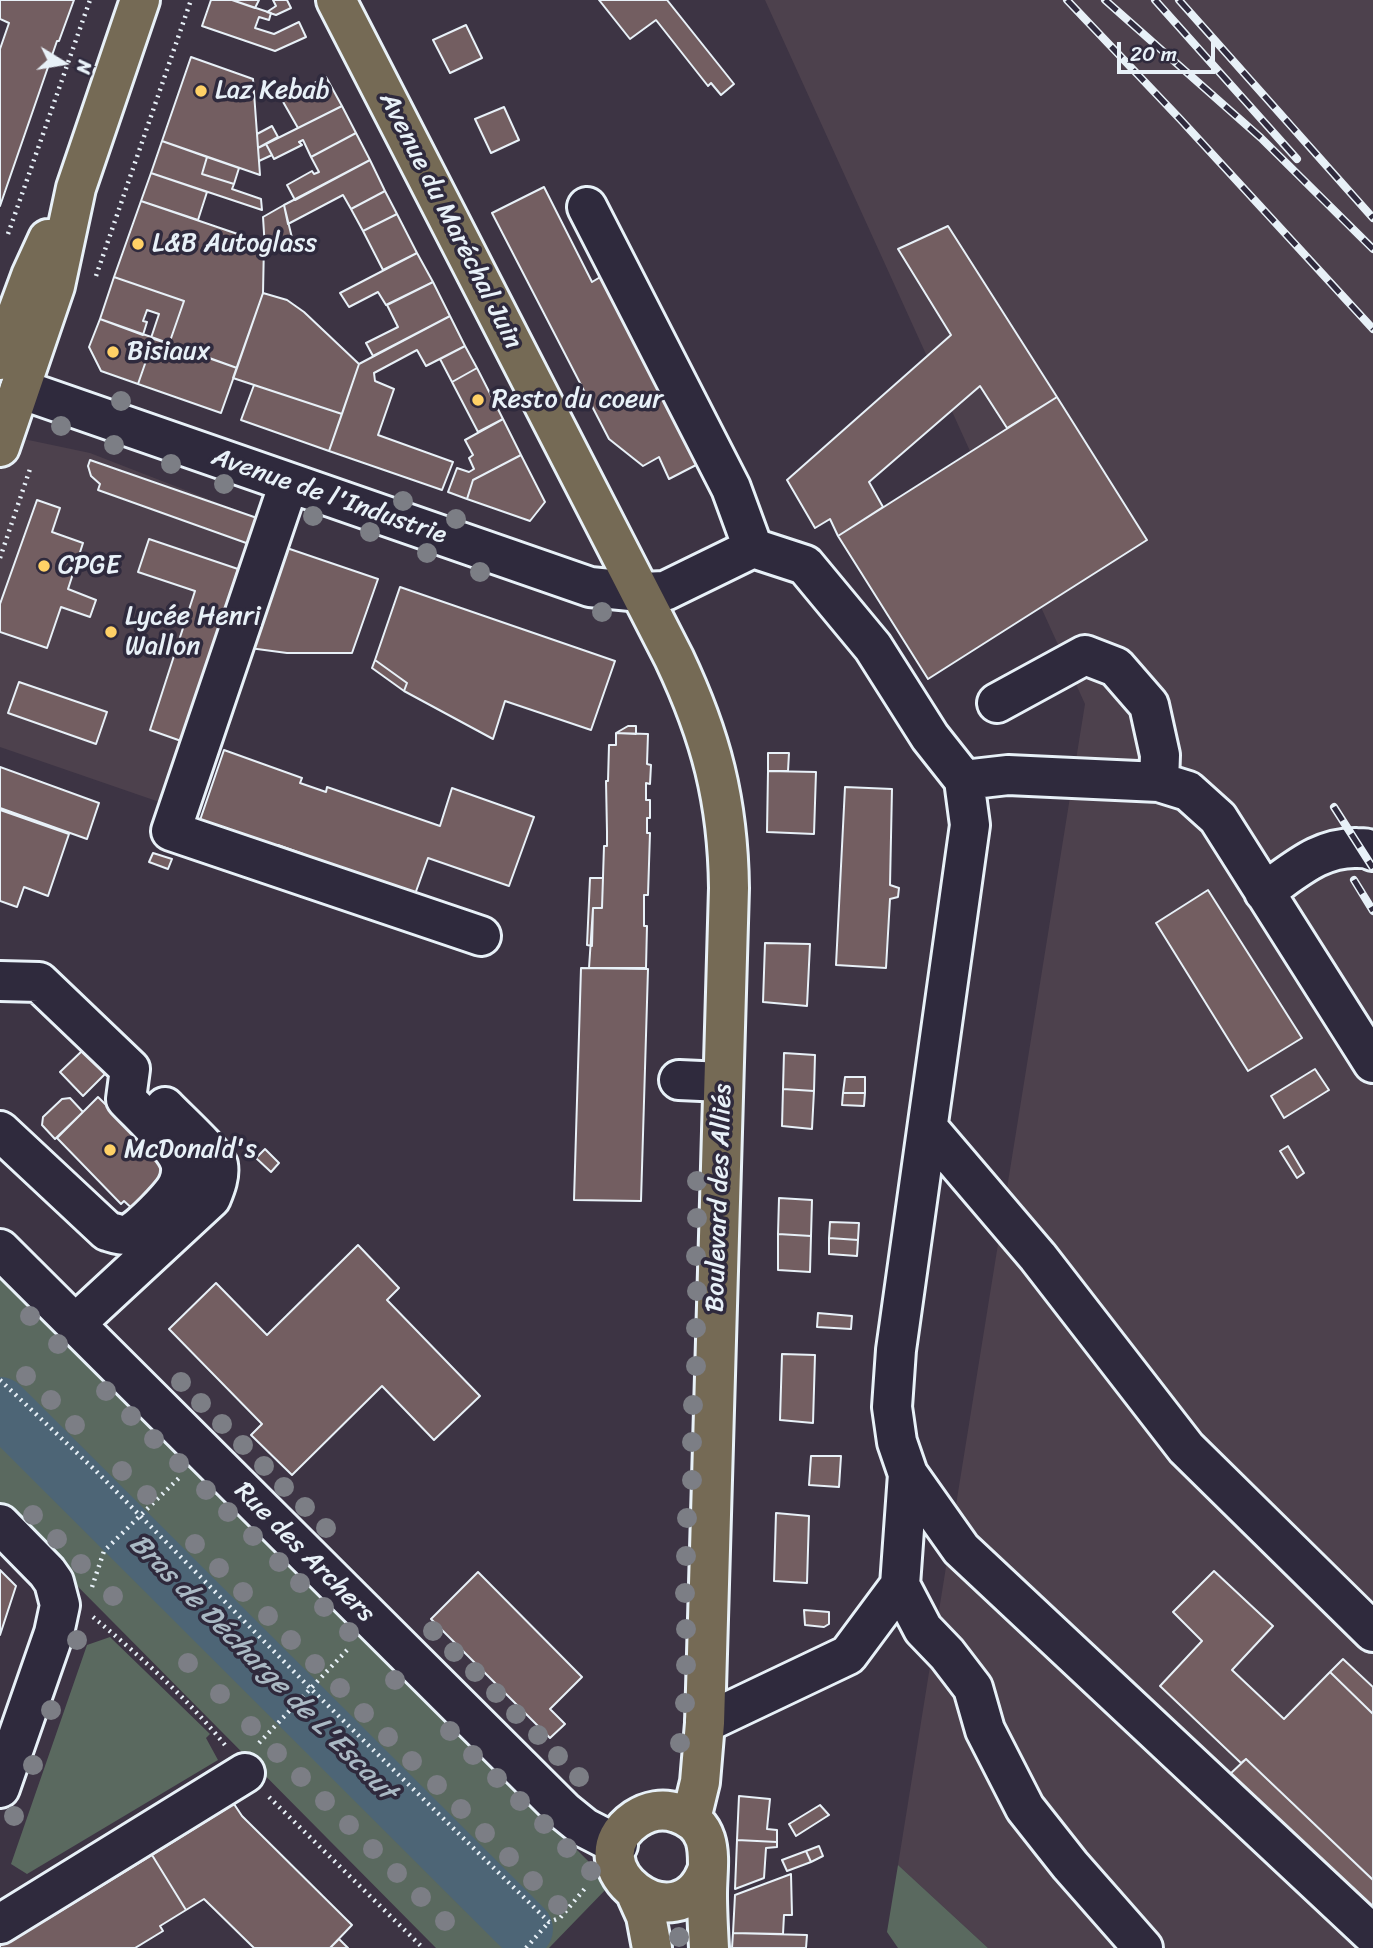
<!DOCTYPE html>
<meta charset="utf-8">
<style>
body{margin:0}
#map{position:relative;width:1373px;height:1948px;overflow:hidden;background:#3d3444;font-family:Sriracha,sans-serif}
canvas{display:block}
.north{position:absolute;left:28px;top:28px;width:70px;height:70px;-webkit-text-stroke:5px #2f2a3d;paint-order:stroke;rotate:101deg;font-size:19px;font-weight:700;line-height:28px;text-align:center;color:#e8f1f8}
.north::after{content:'';display:block;margin:auto;width:24px;height:32px;background:#e8f1f8;clip-path:polygon(50% 0,100% 100%,50% 72%,0 100%)}
.scale{position:absolute;left:1117px;top:42px;width:98px;height:32px;box-sizing:border-box;border:4px solid #e8f1f8;border-top:0;padding-left:9px;font-size:21px;line-height:24px;white-space:nowrap;color:#e8f1f8;-webkit-text-stroke:5px #2f2a3d;paint-order:stroke}
</style>
<div id="map">
<canvas width="1373" height="1948"></canvas>
<div class="north">N</div>
<div class="scale">20 m</div>
</div>
<script>
const ctx = document.querySelector('canvas').getContext('2d');
ctx.lineJoin = 'round';
function paint(path, color) { ctx.fillStyle = color; ctx.fill(path, 'evenodd'); }
function strokePath(path, color, width, dash) { ctx.strokeStyle = color; ctx.lineWidth = width; ctx.lineCap = dash ? 'butt' : 'round'; ctx.setLineDash(dash || []); ctx.stroke(path); }
function drawText(font, color, halo, rows, align = 'center') {
  ctx.font = font + ' Sriracha,sans-serif'; ctx.lineWidth = 7; ctx.setLineDash([]); ctx.textBaseline = 'middle'; ctx.strokeStyle = halo; ctx.fillStyle = color; for (const [text, x, y, turn = 0] of rows) {
    ctx.save(); ctx.translate(x, y); ctx.rotate((+turn || 0) * Math.PI / 180); ctx.textAlign = isNaN(turn) ? turn : align; if (halo) ctx.strokeText(text, 0, 0); ctx.fillText(text, 0, 0); ctx.restore();
  }
}
paint(new Path2D(`
 M765 0H1373V1948H988L898 1865 1085 704Z
 M0 434 90 453 257 518 171 806 0 747Z`), '#4d414d');
paint(new Path2D(`
 M0 1271 611 1884 549 1948H436L0 1508Z
 M110 1637 210 1734 206 1738 218 1760 27 1874 11 1864 87 1645Z
 M898 1865 988 1948H898L887 1932Z`), '#5a695f');
strokePath(new Path2D(`
 M0 1406 524 1929`), '#4d6576', 58);
const building = new Path2D(`
 M0 0H74L59 41H57L0 206V49L9 23 0 19Z
 M211 0H232L271 13 269 20 259 17 255 28 274 34 299 22 306 37 275 51 202 26Z
 M232 0H259L255 8Z
 M273 0H287L291 8 276 15 267 12 276 6Z
 M599 0H667L734 84 721 95 711 83 708 86 656 20 630 39Z
 M466 25 482 58 450 73 433 40Z
 M191 57 253 79 260 175 162 141Z
 M326 77 342 106 298 128 282 100Z
 M342 106 356 133 311 157 303 140 299 142 302 145 274 159 266 144Z
 M504 107 519 140 491 153 475 119Z
 M272 126 278 137 258 148 257 134Z
 M356 133 370 160 295 200 287 185 312 171 314 174 319 172 311 157Z
 M162 141 207 157 202 174 234 184 232 189 261 199 262 210 151 173Z
 M266 144 272 155 259 161 258 148Z
 M207 157 239 168 234 184 202 174Z
 M370 160 385 191 351 209 343 195 288 224 284 205Z
 M151 173 207 192 198 220 141 201Z
 M544 187 592 282 602 276 698 464 669 479 659 457 643 466 609 439 492 213Z
 M385 191 397 214 363 231 351 209Z
 M141 201 264 243 263 293 237 368 169 344 184 301 114 277Z
 M284 205 294 246 265 249 263 217Z
 M397 214 417 253 383 270 363 231Z
 M948 226 1057 397 1007 428 980 386 869 482 883 507 838 536 830 519 815 528 787 480 951 335 898 249Z
 M417 253 433 282 386 305 378 292 349 307 340 293Z
 M114 277 184 301 169 344 151 338 159 314 147 310 143 321 147 322 143 335 100 319Z
 M433 282 450 316 373 356 366 343 398 327 387 305Z
 M263 293 287 300 304 312 359 364 342 414 233 378Z
 M450 316 465 346 426 366 417 350 374 373 375 381 394 389 378 435 453 462 442 490 329 451 359 364Z
 M100 319 154 338 138 384 101 371 89 347Z
 M154 338 237 368 221 413 138 384Z
 M465 346 477 368 452 382 440 359Z
 M477 368 503 419 478 432 452 382Z
 M254 385 342 414 329 451 241 420Z
 M1057 397 1147 540 928 679 838 536Z
 M503 419 521 455 473 480 467 499 448 492 457 468 469 472 474 469 469 458 473 455 465 440Z
 M521 455 545 502 530 521 467 499 473 480Z
 M90 460 257 518 249 544 98 490 100 484 91 476 88 466Z
 M37 500 60 508 52 532 83 543 68 589 96 600 90 617 61 607 47 648 0 632V604Z
 M149 539 238 569 184 742 150 730 195 591 138 572Z
 M278 545 378 579 352 653H287L242 647Z
 M400 587 615 661 591 730 505 701 493 739 404 691 407 683 375 660Z
 M375 660 407 683 404 691 372 668Z
 M19 682 107 712 96 744 8 713Z
 M628 726H636V734L616 733Z
 M616 733 648 734 647 764 651 765 650 784 646 783V800H650V818H647V833H650L648 895H644V926H647L646 968H589L593 908H602L604 846H607V832L606 781H608L609 745H616Z
 M224 750 302 778 300 783 326 792 327 787 440 826 452 788 534 817 509 886 428 858 414 897 302 859 303 854 278 845 277 849 199 823Z
 M768 753H789L788 771H768Z
 M0 767 99 803 87 839 0 808Z
 M768 771 816 772 814 834 767 832Z
 M845 787 892 789 890 885 899 888 898 897 890 899 886 968 836 965Z
 M0 810 69 834 48 896 24 887 17 907 0 901Z
 M153 853 172 859 168 869 149 862Z
 M590 878H603L602 908H593L592 946 587 945Z
 M1208 890 1302 1038 1248 1071 1156 923Z
 M765 943 810 944 807 1006 763 1002Z
 M581 968 648 969 641 1201 574 1200Z
 M83 1050 106 1073 83 1096 60 1072Z
 M784 1053 815 1055 814 1091 783 1089Z
 M1315 1069 1329 1090 1284 1118 1271 1096Z
 M845 1077H865V1093H843Z
 M783 1089 814 1091 812 1129 782 1126Z
 M843 1093H865L864 1106 842 1105Z
 M98 1097 164 1162 173 1178 137 1213 124 1201 121 1204 57 1138Z
 M70 1098 83 1112 55 1139 42 1125 43 1117 62 1099Z
 M1288 1146 1304 1173 1297 1178 1280 1151Z
 M265 1149 279 1163 271 1172 256 1158Z
 M779 1198 812 1200 811 1236 778 1234Z
 M830 1222 859 1223 858 1240 829 1238Z
 M778 1234 811 1236 810 1272 778 1270Z
 M829 1238 858 1240 857 1256 829 1254Z
 M358 1245 399 1288 387 1300 480 1396 434 1440 382 1386 292 1475 251 1435 262 1424 169 1329 216 1283 267 1335Z
 M818 1313 852 1316 851 1329 817 1327Z
 M782 1354 815 1355 813 1423 780 1420Z
 M811 1456H841L839 1487 809 1485Z
 M776 1513 809 1516 807 1583 774 1581Z
 M0 1570 16 1586 0 1635Z
 M1214 1571 1273 1626 1232 1670 1284 1719 1330 1672 1373 1714V1880L1246 1759 1241 1763 1160 1686 1202 1641 1173 1612Z
 M478 1572 582 1677 550 1709 565 1724 550 1738 431 1619Z
 M804 1610 829 1612V1624L824 1627 805 1625Z
 M1343 1659 1373 1687V1714L1330 1672Z
 M1246 1759 1373 1880V1912L1229 1775Z
 M739 1796 770 1799 767 1829 777 1830V1842L737 1840Z
 M234 1804 242 1816 352 1925 330 1948H254L204 1899 186 1910 152 1855Z
 M820 1805 829 1815 796 1836 789 1824Z
 M737 1840 777 1842V1847L766 1848 764 1878 735 1889Z
 M819 1846 823 1856 811 1862 806 1851Z
 M806 1851 811 1862 787 1871 782 1860Z
 M152 1855 186 1910 160 1926 163 1931 135 1948H0V1942L43 1915 46 1920Z
 M791 1874 792 1915H784L783 1934 733 1933 735 1895Z
 M733 1933 807 1935 806 1948H732Z
 M339 1939 348 1948H330Z`);
paint(building, '#735e61');
strokePath(building, '#e8f1f8', 2);
const minor = new Path2D(`
 M587 207 731 488 753 548
 M20 389 590 587 641 592 665 591 753 548 805 565 873 647 930 737 964 780 970 825 896 1350 892 1407 897 1442 908 1474 900 1585 923 1629 947 1654 973 1688 985 1730 1025 1808 1070 1865 1143 1948
 M289 483 171 831 481 936
 M997 703 1085 655 1116 667 1149 705 1160 755 1159 782
 M964 780 1008 775 1159 782 1188 791 1218 818 1373 1063
 M1264 892C1295 871 1319 847 1357 848 1364 848 1367 848 1373 851
 M0 981 39 982 130 1069 126 1099C139 1113 175 1146 180 1162 182 1169 181 1177 178 1184 173 1195 140 1230 128 1234 121 1236 114 1233 107 1231L0 1131
 M679 1080 723 1082
 M928 1128 1038 1257 1186 1448 1373 1632
 M0 1249 564 1811 585 1828 618 1845
 M75 1324 211 1198C215 1188 220 1176 218 1165 214 1153 176 1119 165 1107
 M908 1474 961 1549 1373 1935
 M0 1524 47 1572 54 1582 60 1605 54 1633 0 1788
 M705 1723 848 1655 900 1585
 M0 1924 245 1773`);
const major = new Path2D(`
 M336 0 674 658C711 736 728 801 729 888L705 1723 700 1782 691 1819
 M0 360 31 276 48 239
 M0 447 55 286 76 188 140 0
 M707 1871C678 1948 569 1865 636 1819 648 1811 663 1808 677 1813 717 1826 707 1862 707 1894 707 1912 708 1930 709 1948
 M637 1896 646 1916 652 1948`);
strokePath(minor, '#e8f1f8', 44);
strokePath(major, '#e8f1f8', 44);
strokePath(new Path2D(`
 M8 234 90 0
 M96 276 191 0
 M0 558 30 469
 M0 1380 96 1471 311 1689 549 1922 560 1918 587 1886
 M92 1587 104 1551 181 1476
 M93 1617C140 1656 186 1697 225 1745
 M259 1743 349 1648
 M269 1797 423 1948
 M526 1948 549 1922`), '#e8f1f8', 4.5, [2, 5]);
strokePath(minor, '#2f2a3d', 38);
strokePath(major, '#756a55', 38);
const rail = new Path2D(`
 M1067 0 1180 119 1373 329
 M1105 0 1261 138 1373 249
 M1155 0 1297 159
 M1179 0 1373 218
 M1334 807 1373 868
 M1354 880 1373 911`);
strokePath(rail, '#e8f1f8', 8);
strokePath(rail, '#2f2a3d', 5, [16]);
ctx.fillStyle = '#7c7e85';
for (const [x, y] of [
 [121,401],
 [61,426],
 [114,445],
 [171,464],
 [224,484],
 [403,501],
 [313,516],
 [456,519],
 [370,532],
 [427,553],
 [480,572],
 [602,612],
 [697,1181],
 [697,1218],
 [696,1256],
 [697,1291],
 [30,1316],
 [696,1328],
 [58,1344],
 [696,1366],
 [26,1376],
 [181,1382],
 [106,1391],
 [51,1400],
 [201,1403],
 [693,1405],
 [131,1416],
 [222,1424],
 [75,1425],
 [154,1439],
 [692,1442],
 [243,1445],
 [179,1463],
 [264,1466],
 [122,1471],
 [692,1480],
 [284,1487],
 [206,1490],
 [147,1495],
 [305,1507],
 [228,1512],
 [33,1515],
 [687,1518],
 [326,1528],
 [253,1536],
 [57,1539],
 [195,1544],
 [686,1556],
 [279,1562],
 [81,1564],
 [219,1568],
 [300,1583],
 [243,1592],
 [685,1593],
 [113,1596],
 [324,1607],
 [268,1616],
 [686,1629],
 [433,1631],
 [349,1632],
 [77,1640],
 [291,1640],
 [454,1652],
 [188,1663],
 [315,1664],
 [686,1665],
 [475,1672],
 [395,1680],
 [340,1688],
 [496,1693],
 [220,1694],
 [685,1703],
 [51,1710],
 [364,1713],
 [516,1714],
 [251,1726],
 [450,1731],
 [538,1735],
 [388,1737],
 [680,1743],
 [277,1753],
 [473,1755],
 [558,1756],
 [412,1761],
 [33,1765],
 [301,1777],
 [579,1777],
 [497,1778],
 [437,1785],
 [325,1801],
 [520,1801],
 [461,1809],
 [14,1816],
 [544,1824],
 [349,1825],
 [485,1833],
 [567,1848],
 [373,1849],
 [509,1857],
 [591,1871],
 [397,1873],
 [533,1881],
 [421,1897],
 [558,1905],
 [445,1921],
 [679,1937]
]) { ctx.beginPath(); ctx.arc(x, y, 10, 0, 2 * Math.PI); ctx.fill(); }
for (const [x, y, r, color] of [
 [201,91,7,"#ffd166"],
 [138,244,7,"#ffd166"],
 [113,352,7,"#ffd166"],
 [478,400,7,"#ffd166"],
 [44,566,7,"#ffd166"],
 [111,632,7,"#ffd166"],
 [110,1150,7,"#ffd166"]
]) { const dot = new Path2D(); dot.arc(x, y, r, 0, 2 * Math.PI); ctx.fillStyle = color; ctx.fill(dot); strokePath(dot, '#2f2a3d', 2.5); }
drawText('26px', '#e8f1f8', '#2f2a3d', [
 ["Laz Kebab",215,91],
 ["L&B Autoglass",152,244],
 ["Bisiaux",127,352],
 ["Resto du coeur",492,400],
 ["CPGE",58,566],
 ["Lycée Henri",125,617],
 ["Wallon",125,647],
 ["McDonald's",124,1150]
], 'left');
drawText('26px', '#e8f1f8', '#2f2a3d', [
 ["Avenue du Maréchal Juin",450,221,63],
 ["Avenue de l'Industrie",329,497,19],
 ["Boulevard des Alliés",720,1198,-88],
 ["Rue des Archers",304,1553,45]
]);
drawText('italic 28px', '#aab9c4', '#2f2a3d', [
 ["Bras de Décharge de L'Escaut",262,1668,45]
]);
</script>
